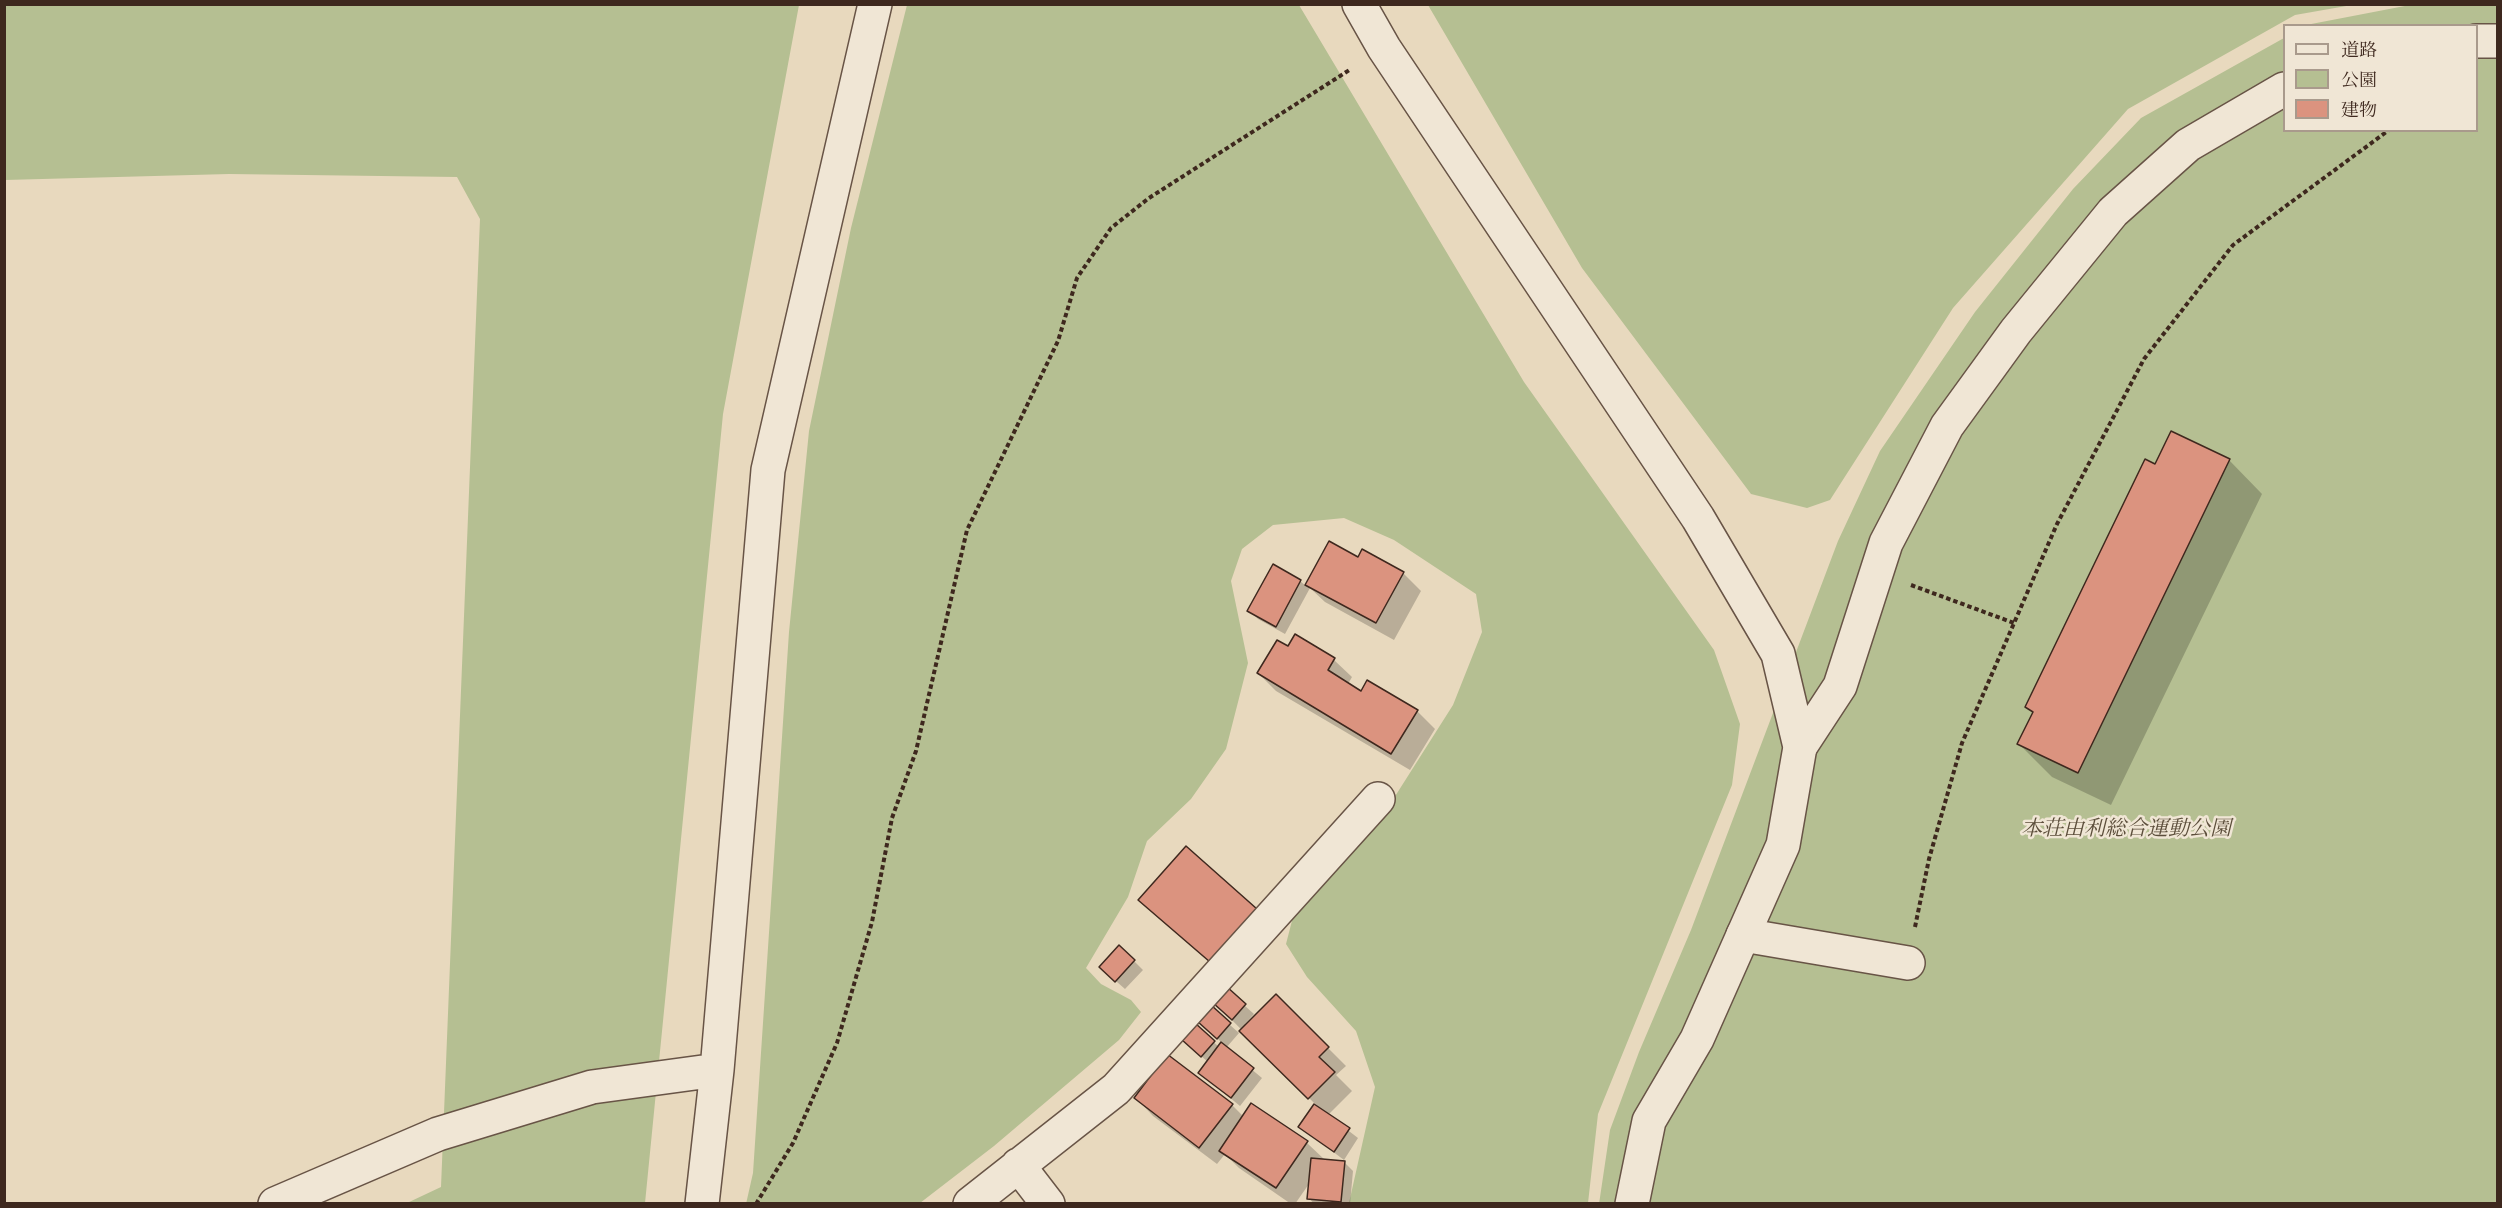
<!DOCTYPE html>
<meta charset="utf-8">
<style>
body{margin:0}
#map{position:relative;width:2502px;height:1208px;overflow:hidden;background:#e8d9be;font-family:"IM FELL English","Noto Serif JP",serif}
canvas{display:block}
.frame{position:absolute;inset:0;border:6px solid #3e281e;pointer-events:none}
.legend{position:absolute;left:2283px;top:24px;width:195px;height:108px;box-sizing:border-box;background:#f0e6d5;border:2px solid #a99a8c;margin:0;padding:8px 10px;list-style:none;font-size:18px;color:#3e281e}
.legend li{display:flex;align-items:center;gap:12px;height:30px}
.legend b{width:30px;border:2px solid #a99a8c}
</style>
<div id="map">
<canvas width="2502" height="1208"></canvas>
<div class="frame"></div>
<ul class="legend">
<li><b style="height:8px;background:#f0e6d5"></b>道路</li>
<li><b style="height:16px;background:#b5bf92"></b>公園</li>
<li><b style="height:16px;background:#db937f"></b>建物</li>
</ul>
</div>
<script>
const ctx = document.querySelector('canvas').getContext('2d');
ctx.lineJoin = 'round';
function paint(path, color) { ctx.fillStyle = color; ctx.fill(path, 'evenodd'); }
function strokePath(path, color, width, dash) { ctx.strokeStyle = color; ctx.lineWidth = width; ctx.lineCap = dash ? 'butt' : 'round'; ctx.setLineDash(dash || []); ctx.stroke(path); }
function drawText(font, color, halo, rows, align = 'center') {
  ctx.font = font + ' "IM FELL English","Noto Serif JP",serif'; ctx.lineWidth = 5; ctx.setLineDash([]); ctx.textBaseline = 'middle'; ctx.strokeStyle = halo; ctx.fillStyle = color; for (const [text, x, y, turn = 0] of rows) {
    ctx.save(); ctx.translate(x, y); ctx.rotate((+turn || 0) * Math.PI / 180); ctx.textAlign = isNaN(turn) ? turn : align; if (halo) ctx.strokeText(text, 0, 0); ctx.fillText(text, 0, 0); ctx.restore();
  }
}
paint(new Path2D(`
 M4 5H799L723 414 645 1203H407L441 1187 480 219 457 177 229 174 5 180Z
 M907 5H1299L1524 382 1714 650 1740 724 1732 785 1598 1114 1588 1203H1349L1375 1087 1356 1031 1307 977 1286 944 1294 913 1380 820 1453 705 1482 632 1476 594 1394 540 1344 518 1273 525 1242 549 1231 581 1248 663 1226 749 1191 799 1147 841 1128 897 1086 968 1101 984 1131 1000 1141 1012 1119 1040 994 1146 920 1203 746 1204 753 1173 789 632 809 431 851 228Z
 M1428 5H2352L2295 15 2128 109 1953 308 1830 500 1807 508 1751 494 1582 268Z
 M2410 5H2497V1203L1599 1204 1610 1130 1639 1052 1691 930 1838 541 1880 451 1975 312 2073 189 2141 118 2284 38V130H2476V26L2306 25Z`), '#b5bf92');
paint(new Path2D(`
 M2229 460 2262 494 2111 805 2052 777 2019 744 2034 714 2027 707 2156 466Z
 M1329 543 1359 559 1403 573 1421 591 1394 640 1325 602 1310 588 1285 634 1258 619 1249 610 1300 581 1306 586Z
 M1288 648 1334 660 1352 677 1348 684 1362 693 1417 711 1435 729 1410 770 1276 691 1258 673Z
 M1134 961 1143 970 1125 989 1109 975Z
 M1226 989 1254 1014 1245 1024 1247 1026 1276 996 1346 1066 1336 1075 1352 1091 1328 1115 1358 1138 1344 1160 1300 1127 1316 1105 1223 1011Z
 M1211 1008 1239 1033 1226 1048 1262 1078 1240 1106 1200 1073 1208 1062 1192 1048 1195 1025 1219 1047 1222 1043 1208 1029Z
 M1136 1098 1232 1105 1244 1117 1307 1143 1325 1160 1345 1163 1353 1171 1350 1204H1314L1309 1198 1311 1181 1295 1204H1291L1239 1168 1225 1154 1217 1164 1153 1116Z`), '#0003');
const building = new Path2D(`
 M2171 431 2230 459 2078 773 2017 744 2033 712 2025 707 2145 459 2155 464Z
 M1329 541 1358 557 1362 549 1404 572 1376 623 1305 585Z
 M1273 564 1301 580 1276 627 1247 611Z
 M1295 634 1335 658 1328 670 1361 691 1367 680 1418 710 1391 754 1257 673 1277 640 1288 646Z
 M1186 846 1257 909 1210 962 1138 900Z
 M1119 945 1135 960 1115 982 1099 967Z
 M1226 986 1246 1004 1232 1020 1212 1002Z
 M1276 994 1329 1047 1319 1057 1335 1072 1308 1099 1239 1031Z
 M1211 1005 1231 1023 1217 1039 1197 1021Z
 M1195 1023 1215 1041 1201 1057 1181 1039Z
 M1221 1042 1254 1068 1231 1098 1198 1073Z
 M1167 1054 1233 1104 1199 1148 1134 1098Z
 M1251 1103 1308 1141 1276 1188 1219 1151Z
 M1314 1104 1350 1128 1334 1152 1298 1127Z
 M1311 1158 1345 1161 1341 1202 1307 1199Z`);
paint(building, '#db937f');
strokePath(building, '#3e281e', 1.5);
const minor = new Path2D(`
 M2476 41H2498
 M1800 747 1840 686 1886 543 1947 426 2016 331 2113 212 2188 145 2284 89
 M1743 935 1908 963
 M1018 1165 1048 1204
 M970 1204 1116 1089 1378 799`);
const tertiary = new Path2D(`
 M1359 4 1384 48 1698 518 1778 654 1800 747 1783 845 1697 1039 1649 1121 1632 1204
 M275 1204 438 1134 592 1087 717 1070
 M702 1204 717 1070 768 470 875 4`);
strokePath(minor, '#685446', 36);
strokePath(tertiary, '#685446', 36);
strokePath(new Path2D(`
 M1911 585 2014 623
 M1915 927 1929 859 1962 743 2057 524 2144 359 2233 245 2389 130
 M756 1204 793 1143 837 1043 872 922 892 818 916 751 967 530 1058 341 1077 278 1111 228 1149 198 1351 69`), '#3e281e', 4, [4.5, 3]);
strokePath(minor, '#f0e6d5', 33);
strokePath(tertiary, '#f0e6d5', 33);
drawText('italic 21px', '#5c4e3b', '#f0e6d5', [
 ["本荘由利総合運動公園",2126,831]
]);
</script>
